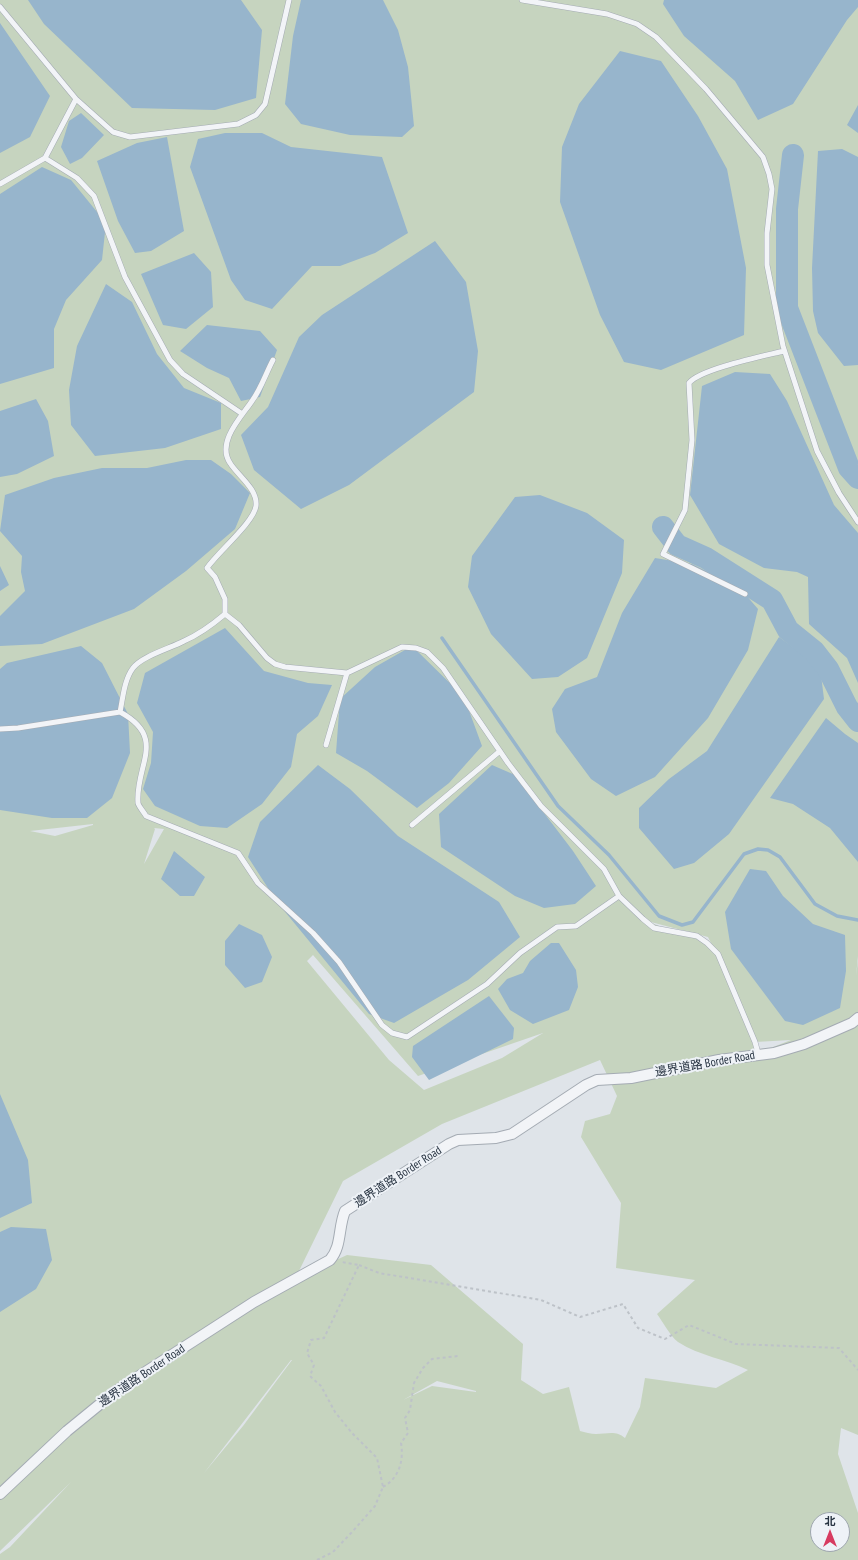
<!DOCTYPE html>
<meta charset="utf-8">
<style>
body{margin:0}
#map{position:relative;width:858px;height:1560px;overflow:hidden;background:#dfe4e9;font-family:"PT Sans Narrow","Noto Sans SC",sans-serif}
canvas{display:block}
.north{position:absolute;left:810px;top:1512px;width:40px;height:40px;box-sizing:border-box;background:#eef2f7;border:1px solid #9ea6ae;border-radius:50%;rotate:0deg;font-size:11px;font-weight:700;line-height:16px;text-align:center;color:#273341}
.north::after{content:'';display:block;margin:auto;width:14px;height:18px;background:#d73b60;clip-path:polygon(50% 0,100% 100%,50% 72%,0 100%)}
</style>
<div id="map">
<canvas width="858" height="1560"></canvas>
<div class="north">北</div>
</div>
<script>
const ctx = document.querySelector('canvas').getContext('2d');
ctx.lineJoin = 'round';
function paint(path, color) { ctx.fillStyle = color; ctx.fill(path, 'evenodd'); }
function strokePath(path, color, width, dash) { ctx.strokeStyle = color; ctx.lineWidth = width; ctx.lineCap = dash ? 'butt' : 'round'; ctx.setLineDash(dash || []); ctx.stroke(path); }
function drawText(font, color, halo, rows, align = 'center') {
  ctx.font = font + ' "PT Sans Narrow","Noto Sans SC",sans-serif'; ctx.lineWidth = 4; ctx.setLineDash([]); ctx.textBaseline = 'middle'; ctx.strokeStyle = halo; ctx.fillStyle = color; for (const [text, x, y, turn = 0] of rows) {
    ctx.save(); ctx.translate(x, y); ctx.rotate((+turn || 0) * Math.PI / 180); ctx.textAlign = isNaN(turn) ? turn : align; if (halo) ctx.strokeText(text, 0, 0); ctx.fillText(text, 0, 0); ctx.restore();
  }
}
paint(new Path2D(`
 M0 0H858V956L856 976 858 961V1435L841 1428 838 1454 858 1513V1560H0V1554L10 1547 71 1482 0 1551ZM93 825 55 836 30 831 93 824ZM154 828 164 829 144 864 155 829ZM647 921 708 937 715 951 697 936 676 933ZM313 955 418 1076 543 1033 502 1058 424 1090 389 1060 307 961ZM791 1040 758 1053 755 1042ZM600 1060 617 1096 610 1114 585 1121 581 1137 621 1203 616 1268 695 1280 657 1314C663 1322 670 1336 678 1342 699 1356 726 1359 748 1370L716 1388 645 1378 640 1407 625 1438C616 1430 607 1434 596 1434 591 1434 585 1432 580 1431L569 1387 543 1394 521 1380 523 1344 431 1265 347 1255 244 1303 298 1273 343 1181 442 1124ZM292 1360 243 1426 204 1473 291 1360ZM437 1381 476 1391V1392L432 1386 403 1400ZM818 1520H842V1544H818Z`), '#c6d4bf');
paint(new Path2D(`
 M28 0H241L262 30 256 98 215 110 132 108 44 24Z
 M301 0H383L398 30 408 67 414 126 402 137 350 135 301 124 285 104 293 36Z
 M664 0H858V7L847 20 793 104 758 120 735 81 684 36 663 4Z
 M0 23 50 96 30 137 0 153Z
 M620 51 661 61 698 116 727 169 746 268 744 335 661 370 624 362 600 315 560 202 562 147 579 104Z
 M858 105V133L847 125Z
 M81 113 104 135 82 158 70 164 61 147 69 121Z
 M225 133H262L291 147 382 157 408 233 375 253 340 266H312L272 309 245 300 231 280 190 167 198 139Z
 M167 137 184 231 151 251 135 253 118 221 97 161 137 143Z
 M842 149 858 157V365L844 366 818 333 813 311 812 268 818 151Z
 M42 167 71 180 106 223 102 260 66 300 54 329V368L0 384V194Z
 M435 241 466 282 478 351 474 392 349 485 301 509 254 470 241 435 268 407 299 337 322 315Z
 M194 253 211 272 213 307 186 329 163 325 141 274Z
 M106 284 132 302 157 354 184 388 221 403V429L165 448 95 456 71 425 69 390 77 346Z
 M207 325 260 331 277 350 260 397 241 401 229 378 207 368 180 351Z
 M735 372 770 374 787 401 834 505 858 533V683L847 658 809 624 808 577 797 572 764 568 719 544 690 495 702 386Z
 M36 399 48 421 54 456 17 474 0 477V411Z
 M186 460H211L231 474 250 493 235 529 186 571 134 609 42 644 0 646V616L25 591 21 572 22 556 0 531 5 495 54 478 102 468H147Z
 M540 495 587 513 624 540 622 573 587 658 558 677 532 679 491 634 468 587 472 556 515 497Z
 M655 558 692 564 739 587 758 609 748 650 708 718 655 777 616 796 591 779 556 732 552 709 565 689 597 677 622 613Z
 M0 566 9 585 0 591Z
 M225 628 264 671 308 683 332 685 318 716 297 734 291 767 262 804 227 828 200 826 155 806 143 789 151 763 153 732 137 703 145 673Z
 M779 637 820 667 824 699 729 834 694 863 674 869 639 828V808L669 779 707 751Z
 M81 646 102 663 128 714 130 753 112 798 87 818H52L0 810V669L7 663Z
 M412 646 464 697 482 746 449 783 417 808 367 771 336 753 340 699 375 667Z
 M826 718 845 734 858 743V862L830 828 793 804 770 798Z
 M318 765 350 789 398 836 499 902 520 937 468 980 394 1023 369 1014 277 902 248 857 260 822Z
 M492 765 515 775 573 851 596 886 575 904 544 908 515 896 441 847 439 814Z
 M174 851 205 877 194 896H180L161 879Z
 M750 869 766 871 783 896 813 924 845 935 846 971 840 1008 803 1025 785 1021 731 949 725 912Z
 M239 924 262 935 272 957 262 982 245 988 225 965V941Z
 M551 943H559L576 970 578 987 569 1010 533 1024 510 1010 498 989 507 979 523 973 530 961Z
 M489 996 514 1028 513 1039 429 1080 412 1057 413 1046Z
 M0 1094 28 1160 32 1203 0 1218Z
 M11 1227 46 1229 52 1260 36 1289 0 1312V1232Z`), '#97b5cc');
strokePath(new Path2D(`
 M442 638 558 806 609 855 659 916 682 925 693 922 744 854 758 849 768 850 780 857 815 904 837 916 858 920`), '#97b5cc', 3.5);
strokePath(new Path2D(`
 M793 155 787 209V308L849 468 858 478
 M663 527 677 545 706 558 772 600 788 630 814 651 828 669 847 707 858 721`), '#97b5cc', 22);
const lane = new Path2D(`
 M522 0 607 14 637 24 656 37 706 89 763 157 769 174 772 189 767 233V265L783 346 817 451 839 493 858 522
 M0 7 76 99 113 132 130 137 238 124 256 115 265 104 289 0
 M45 158 77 178 94 196 125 277 170 360 183 374 241 413
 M0 184 45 158 76 99
 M273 360C266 373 261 389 252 401 242 416 216 442 230 463 238 476 258 489 256 506 254 522 218 552 207 568L215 577 225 599V614L239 625 267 658 275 664 285 667 347 673 402 647 416 648 427 652 443 668 508 763 541 806 604 869 619 896 643 919 654 928 697 936 707 943 718 954 755 1042 758 1053
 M745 594 663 554 685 510 692 440 689 383C700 369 764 356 784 351
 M120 712C123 698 124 680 133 668 142 656 171 648 184 641 200 634 212 625 225 614
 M0 729 18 728 120 712C168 738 135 765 138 803 139 807 144 812 146 816L238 853 258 883 313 933 339 962 382 1025 392 1033 407 1037 487 984 520 953 557 927 576 926 619 896
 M326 745 347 673
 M412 825 500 751`);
const street = new Path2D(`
 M0 1494 67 1431 116 1391 254 1302 330 1260C342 1246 338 1228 345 1211L449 1144 458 1140 496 1138 512 1134 586 1085 597 1080 631 1078 719 1060 774 1053 804 1044 852 1023 858 1018`);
strokePath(lane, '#a4abb3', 6);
strokePath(street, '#a4abb3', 12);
strokePath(new Path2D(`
 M359 1265 379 1273 541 1300 580 1317 623 1304 638 1328 665 1339 689 1325 736 1344 839 1348 858 1370
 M383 1487C399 1478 404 1461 401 1443L408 1433 405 1418 410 1410 414 1383 423 1368 432 1359 458 1356
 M317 1560 333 1552 353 1531 375 1506 383 1487 377 1458 352 1433 335 1412 321 1386 310 1376 314 1365 307 1353 311 1340 324 1338 359 1265 342 1262`), '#bdc2c8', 2, [3, 3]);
strokePath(lane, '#f2f4f7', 5);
strokePath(street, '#f2f4f7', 10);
drawText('12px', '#273341', '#eef2f7', [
 ["邊界道路 Border Road",705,1064,-10],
 ["邊界道路 Border Road",398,1177,-33],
 ["邊界道路 Border Road",142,1376,-34]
]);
</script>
